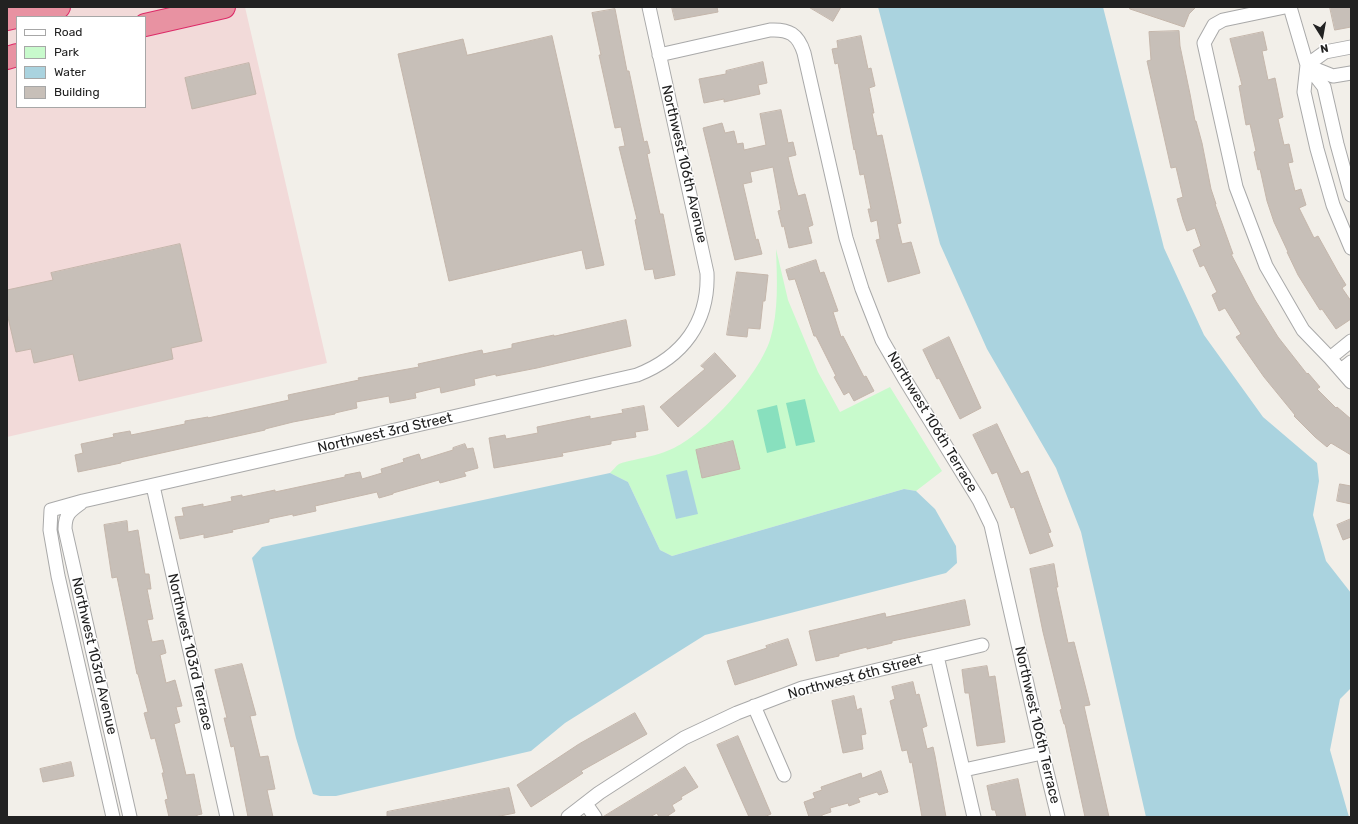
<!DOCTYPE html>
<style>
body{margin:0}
#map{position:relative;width:1358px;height:824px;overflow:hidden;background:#f2efe9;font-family:Rubik,sans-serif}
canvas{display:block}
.frame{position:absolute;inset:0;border:8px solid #222;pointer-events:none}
.legend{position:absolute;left:16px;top:16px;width:130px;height:92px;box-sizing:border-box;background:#fff;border:1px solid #a7a7a7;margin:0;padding:5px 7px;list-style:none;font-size:12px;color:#222}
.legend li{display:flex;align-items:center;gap:8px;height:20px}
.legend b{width:20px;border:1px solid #a7a7a7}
.north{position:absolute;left:1302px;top:16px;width:40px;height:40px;-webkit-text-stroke:3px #fff;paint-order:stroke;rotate:169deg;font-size:11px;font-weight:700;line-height:16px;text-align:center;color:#222}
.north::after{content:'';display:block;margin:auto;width:14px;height:18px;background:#222;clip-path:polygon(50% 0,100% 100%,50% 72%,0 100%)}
</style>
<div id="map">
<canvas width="1358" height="824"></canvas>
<div class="frame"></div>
<ul class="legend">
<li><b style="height:5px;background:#fff"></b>Road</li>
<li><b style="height:11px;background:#c8facc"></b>Park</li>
<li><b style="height:11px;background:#aad3df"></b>Water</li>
<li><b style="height:11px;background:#c7bfb8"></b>Building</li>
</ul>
<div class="north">N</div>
</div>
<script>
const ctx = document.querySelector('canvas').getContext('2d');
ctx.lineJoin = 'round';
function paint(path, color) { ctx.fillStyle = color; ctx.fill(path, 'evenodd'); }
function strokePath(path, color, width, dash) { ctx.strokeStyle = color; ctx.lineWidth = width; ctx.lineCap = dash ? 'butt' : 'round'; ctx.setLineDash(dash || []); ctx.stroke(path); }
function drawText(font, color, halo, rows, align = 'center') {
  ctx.font = font + ' Rubik,sans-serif'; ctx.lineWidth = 3; ctx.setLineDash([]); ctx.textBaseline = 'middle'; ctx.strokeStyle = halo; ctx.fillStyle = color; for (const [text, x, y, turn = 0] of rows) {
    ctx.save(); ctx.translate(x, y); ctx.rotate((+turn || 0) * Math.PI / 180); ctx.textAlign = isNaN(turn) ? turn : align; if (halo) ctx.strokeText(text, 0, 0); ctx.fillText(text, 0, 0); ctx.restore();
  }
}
paint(new Path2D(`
 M7 7H245L327 363 7 437ZM17 17H145V107H17Z`), '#f2dad9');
paint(new Path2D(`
 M776 249 788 300 818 372 840 412 890 387 942 471 916 491 904 489 672 556 660 550 628 482 610 473C613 470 616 466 619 464 623 462 629 461 634 460 647 457 662 454 674 448 708 431 758 376 770 340 779 311 777 279 776 249Z`), '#c8facc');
paint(new Path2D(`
 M805 399 815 442 796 446 786 403Z
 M777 405 786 448 767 453 757 410Z`), '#88e0be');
paint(new Path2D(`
 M878 7H1103L1164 248 1204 335 1263 417 1317 463 1319 481 1313 515 1326 561 1351 593V688L1340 699 1330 750 1349 817H1146L1081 532 1056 468 987 349 940 244Z
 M687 470 698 514 676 519 666 475Z
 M610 473 628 482 660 550 672 556 904 489 916 491 935 509 956 546 957 563 946 573 705 635 565 723 531 751 336 796H320L313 794 296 738 252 558 262 547Z`), '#aad3df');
const building = new Path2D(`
 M672 7H717L718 12 675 20Z
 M809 7H841L833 21Z
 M1130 7H1196L1189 14 1184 27 1130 9Z
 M1330 7H1351V27L1335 30Z
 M615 9 627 71H629L644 142 647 141 650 153 647 154 660 214H663L675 275 655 279 653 269 645 270 635 220 637 219 619 147 625 146 621 127 615 128 599 55H601L592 13Z
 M1179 31 1180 46 1190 94 1195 121H1196L1202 143 1211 189 1216 204H1215L1233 254H1231L1255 300 1278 337 1307 374 1308 373 1320 387 1317 389 1336 408 1337 407 1351 419V455L1331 443 1327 447 1315 437 1294 416 1295 415 1264 377 1236 337 1241 334 1225 308 1219 311 1212 295 1217 292 1204 265 1200 267 1193 250 1201 246 1195 228 1187 231 1183 220 1177 199 1183 197 1176 167 1171 168 1147 61 1151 60 1149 32Z
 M1263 32 1267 50 1262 51 1268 80 1275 78 1283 117 1278 119 1284 145 1289 144 1293 162 1288 163 1295 191 1301 189 1306 205 1299 208 1314 238 1318 236 1338 272 1346 285 1342 288 1351 301V319L1336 329 1322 309 1320 310 1308 291 1298 275 1287 252H1288L1274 222 1267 201 1260 169 1258 170 1254 152 1256 151 1250 124 1246 125 1239 86 1242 85 1230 39Z
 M552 36 604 265 586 269 582 250 449 281 398 54 463 39 467 55Z
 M861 36 868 69 871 68 875 86 869 88 874 113H872L877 136 882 135 901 223 897 224 902 244 911 242 920 273 888 282 876 240 880 239 877 220 871 222 868 209H871L864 174 860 175 855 149 854 150 838 63 835 64 832 49 838 48 837 41Z
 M763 62 767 83 758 85 760 94 724 102V99L704 103 699 79 726 74V71Z
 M249 63 256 94 192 109 185 78Z
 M781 110 788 143 793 142 796 155 788 157 794 182 798 196 805 194 813 225 808 227 812 243 789 248 784 226 782 227 778 211 781 210 773 167 750 172 752 182 743 184 756 240 758 239 762 254 735 260 703 128 722 123 725 133 734 131 737 144 743 143 744 150 766 145 760 114Z
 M180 244 202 341 171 348 173 359 79 381 73 354 34 363 31 349 16 352 7 313V290L53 280 51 273Z
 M816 260 820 273 824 272 838 311 833 312 841 337 843 336 864 377 866 376 874 391 854 401 849 392 844 395 834 377 836 376 816 336H814L795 279 789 280 786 270Z
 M737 272 768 275 765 301H763L760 329 748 328 747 337 727 335Z
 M626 320 631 346 537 368 496 376V374L474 379 475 385 441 393 440 387 415 393 416 398 390 403 389 396 356 402 357 408 335 413V414L293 422 265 429V430L121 462V463L78 472 75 455 83 453 81 444 114 437 113 434 130 431 131 435 185 424V421L208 417V418L289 400 288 395 359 380 358 378 419 367 418 364 482 350 483 354 512 348V344L554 335V336Z
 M949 337 981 408 960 419 939 378 937 379 923 350Z
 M715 353 736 376 678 427 660 407 705 369 701 366Z
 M644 406 648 430 635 432 636 437 611 441V444L562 453 563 456 494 468 489 438 505 435 506 439 538 433 537 427 590 416V419L623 413 622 410Z
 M997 424 1021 474 1028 471 1051 532 1048 533 1053 546 1030 554 1014 507 1011 508 997 472 992 474 973 435Z
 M733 441 740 469 702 478 696 450Z
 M465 444 467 449 473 448 478 468 464 472 466 476 440 483 439 480 393 493V494L379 498 377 492 315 506 316 511 293 516V514L269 519V522L232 530 233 532 204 538V534L180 539 175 517 184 516 182 508 203 504V507L232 501 231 497 242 495V497L275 490V492L345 477V475L360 472 362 479 382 473 381 469 404 462 403 459 419 454 421 460 453 450V448Z
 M1340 484 1351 486V504L1337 501Z
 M1351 519V537L1343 540 1337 525Z
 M127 521 128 532 138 530 145 574H149L151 589H147L153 619 147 620 152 642 163 640 166 653 160 655 166 683 175 680 182 706 176 707 180 722 174 724 186 775 194 774 202 814 197 815V817H169L165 800 168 799 162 773H164L155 738 151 739 144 713 148 712 138 674H137L117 577 112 578 104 525Z
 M1054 564 1058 587H1056L1068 643 1074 642 1090 705 1084 706 1109 817H1085L1065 724H1064L1060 710 1062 709 1043 632 1030 569Z
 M965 600 970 625 892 641V643L867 649V647L839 654V656L816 661 809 631 885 613 886 617Z
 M788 639 797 665 735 685 727 661 767 648 766 646Z
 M242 664 256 715 250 716 260 757 268 756 275 789 267 790 273 817H248L234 746 231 747 224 718H227L215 670Z
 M987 666 989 677 995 676 1005 742 977 746 969 693H965L962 670Z
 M913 682 916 695 919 694 927 726 922 728 927 749 933 747 935 756 946 817H922L912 762 910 763 907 750 902 751 890 701 895 699 892 687Z
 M854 696 857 710 861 708 866 734 861 735 863 749 843 753 832 701Z
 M635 713 647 734 581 771 583 773 531 807 517 785 579 744Z
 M738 736 771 814 764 817H749L717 745Z
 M71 762 74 776 43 782 40 769Z
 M685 767 698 787 681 797 682 799 672 805 675 811 666 817H659L657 813 650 817H603Z
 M881 771 888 792 879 795 877 792 858 798 860 802 849 806 848 803 830 808 831 812 822 815V817H809L804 802 815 798 813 793 822 790 821 787 861 773 862 778Z
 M1018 779 1026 817H997L995 810H992L987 786Z
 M509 788 515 813 495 817H387V812Z`);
paint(building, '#c7bfb8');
strokePath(building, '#c4b6ab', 1);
const street = new Path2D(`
 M1285 7 1223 20 1214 25 1204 43 1236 187 1266 266 1303 330 1330 358 1351 382
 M1290 7 1307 65 1324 87 1337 144 1351 195
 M659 55 770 30C789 29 798 34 804 53L846 238 862 289 882 340 904 378 979 500 991 525 1047 772 1058 817
 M1307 65 1304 92 1317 149 1333 205 1351 248
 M1307 65 1325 52 1351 47
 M1308 66 1333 76 1351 73
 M1330 358 1351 341
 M1341 370 1351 362
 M153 486 227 817
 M81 503C70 511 65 514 65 529L130 817
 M937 656 974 817
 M754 706 784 775
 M964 770 1042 753
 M586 804 595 817
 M113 817 58 576 50 530 51 510 83 501 637 375C683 357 709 322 707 273L649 7
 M568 817 599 793 684 738 737 713 802 688 982 645`);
const highway = new Path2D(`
 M7 19 59 7
 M145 25 224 7
 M7 58 17 55`);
strokePath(street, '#a9a9a9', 15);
strokePath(highway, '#dc2a67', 24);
strokePath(street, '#fff', 13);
strokePath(highway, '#e892a2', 22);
drawText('14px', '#222', '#fff', [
 ["Northwest 106th Avenue",684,164,77],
 ["Northwest 106th Terrace",932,422,59],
 ["Northwest 3rd Street",385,433,-13],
 ["Northwest 103rd Terrace",190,652,77],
 ["Northwest 103rd Avenue",94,656,77],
 ["Northwest 6th Street",855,677,-15],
 ["Northwest 106th Terrace",1037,725,77]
]);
</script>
